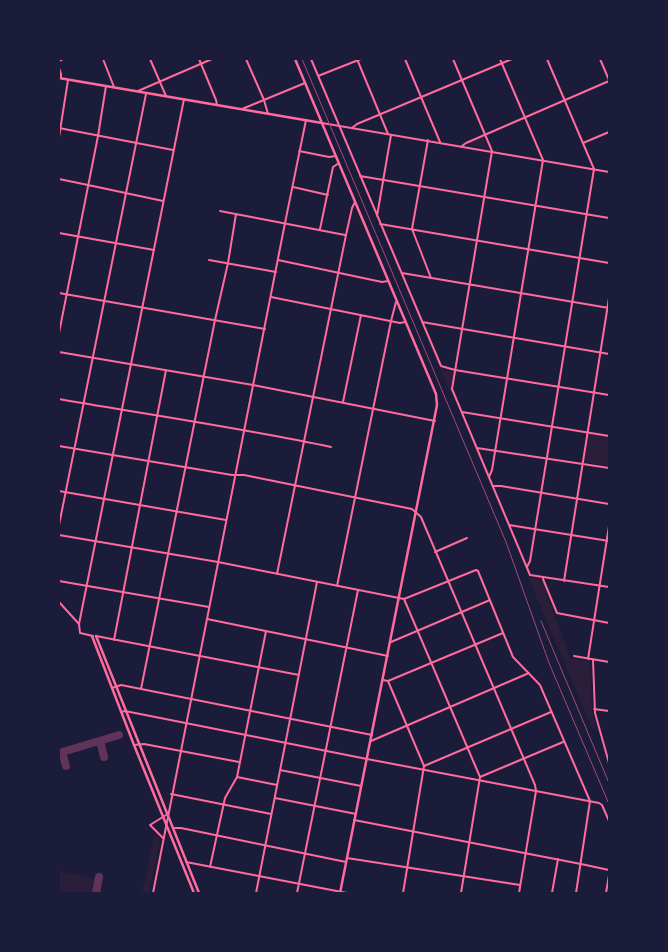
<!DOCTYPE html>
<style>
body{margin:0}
#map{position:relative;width:668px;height:952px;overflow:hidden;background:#1b1b3a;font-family:"PT Sans Narrow",sans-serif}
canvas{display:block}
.frame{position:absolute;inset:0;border:60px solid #1b1b3a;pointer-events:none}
</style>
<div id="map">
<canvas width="668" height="952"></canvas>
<div class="frame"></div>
</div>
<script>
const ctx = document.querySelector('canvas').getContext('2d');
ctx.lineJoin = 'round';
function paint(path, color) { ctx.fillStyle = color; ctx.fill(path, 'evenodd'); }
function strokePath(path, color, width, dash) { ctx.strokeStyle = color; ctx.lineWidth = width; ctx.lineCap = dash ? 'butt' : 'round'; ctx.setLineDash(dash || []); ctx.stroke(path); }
paint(new Path2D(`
 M483 137 488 146 487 148 466 144Z
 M440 369 454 372 451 394Z
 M588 434 609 438V466L584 462Z
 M528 577 542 580 570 658 590 661 592 710 597 732 591 726Z
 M155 832 160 843 149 893H142Z
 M59 871 95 879 92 893H59Z`), '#2a1e3b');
strokePath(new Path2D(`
 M100 741 104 757
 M62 752 66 766
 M59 753 119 735
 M96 893 99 877`), '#603358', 8);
strokePath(new Path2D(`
 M103 59 114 87
 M150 59 166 96
 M199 59 216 100 217 105
 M246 59 264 100 268 114
 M311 59 441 366 455 370 609 395
 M357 59 388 134
 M405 59 440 142
 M453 59 492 151 452 389 530 575 609 587
 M600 59 609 80
 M59 61 63 59
 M59 68 61 74V78
 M318 76 361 59
 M138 91 212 59
 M59 128 173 150
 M352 128 357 124 512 59
 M59 137 68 80
 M428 140 412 229 431 278
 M583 143 609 132
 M462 146 466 143 609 81
 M299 151 329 157 336 156
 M360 176 609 218
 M88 185 163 201
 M293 187 328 195
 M220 211 345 235
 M377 216 391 135
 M285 223 306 120
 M380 224 609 263
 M320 229 333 167 339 163
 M59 233 154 250
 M209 260 276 272
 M278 260 382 282 388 281
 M402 273 609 308
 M59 293 265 329
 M271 297 400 323 405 322
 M422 322 609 354
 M59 333 98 136 106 86
 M59 352 253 385 435 421
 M59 399C150 415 241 428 331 447
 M343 402 361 315
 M462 412 609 436
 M59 446 232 475H244L412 509 421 517 535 785 536 791 519 893
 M477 448 609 468
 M489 477 492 470 543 160 500 59
 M493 486H501L609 504
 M59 491 226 520
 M59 525 146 94
 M509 525 609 541
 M59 535 218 562 404 599 480 777 461 893
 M435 552 467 538
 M527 567 530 561 594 169
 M277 574 346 235 352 208 355 202
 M543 579 557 613 609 623
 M59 581 209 607
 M564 581 609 298
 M337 586 391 321 396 302
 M404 599 476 570 478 571 513 657 540 685 590 801 576 893
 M59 602 79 624
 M207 619 388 656
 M96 636 299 675
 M114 640 166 370
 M391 642 490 600
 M574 656 609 662
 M588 659 609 526
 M593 660 595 713 609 763
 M383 680 388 681 424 766 403 893
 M388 681 503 633
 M112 688 121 685 372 735
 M141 689 215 320 228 263 236 214
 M594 709 609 711
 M121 712 125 711 367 759
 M371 741 529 673
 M134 745 144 744 239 762
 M424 766 551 712
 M280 770 361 786
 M237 777 277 785
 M480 777 563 742
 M171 794 271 814
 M275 798 356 814
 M174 828H181L346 862
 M163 838 150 825 166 815
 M347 858 520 885
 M186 862 347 893
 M581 864 609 870
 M210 867 225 798 237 777 266 631
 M256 893 317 582
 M297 893 358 590
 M552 893 558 859
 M606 893 609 875`), '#ff6b9d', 2);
strokePath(new Path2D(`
 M547 59 594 169
 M242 109 305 83
 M322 123 609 172
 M59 179 88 185
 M93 636 80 633 79 624 184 99
 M367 759 599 803 602 805 609 821
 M354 820 581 864
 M153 893 285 223`), '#ff6b9d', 2);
strokePath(new Path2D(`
 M92 636 134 745 194 893
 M96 636 199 893`), '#ff6b9d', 2.5);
strokePath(new Path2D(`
 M295 59 436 394 437 405 340 893
 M59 78 322 123`), '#ff6b9d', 2.5);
strokePath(new Path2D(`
 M302 59 506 542 549 663 609 804
 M541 621 609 783`), '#a44b75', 1);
</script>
